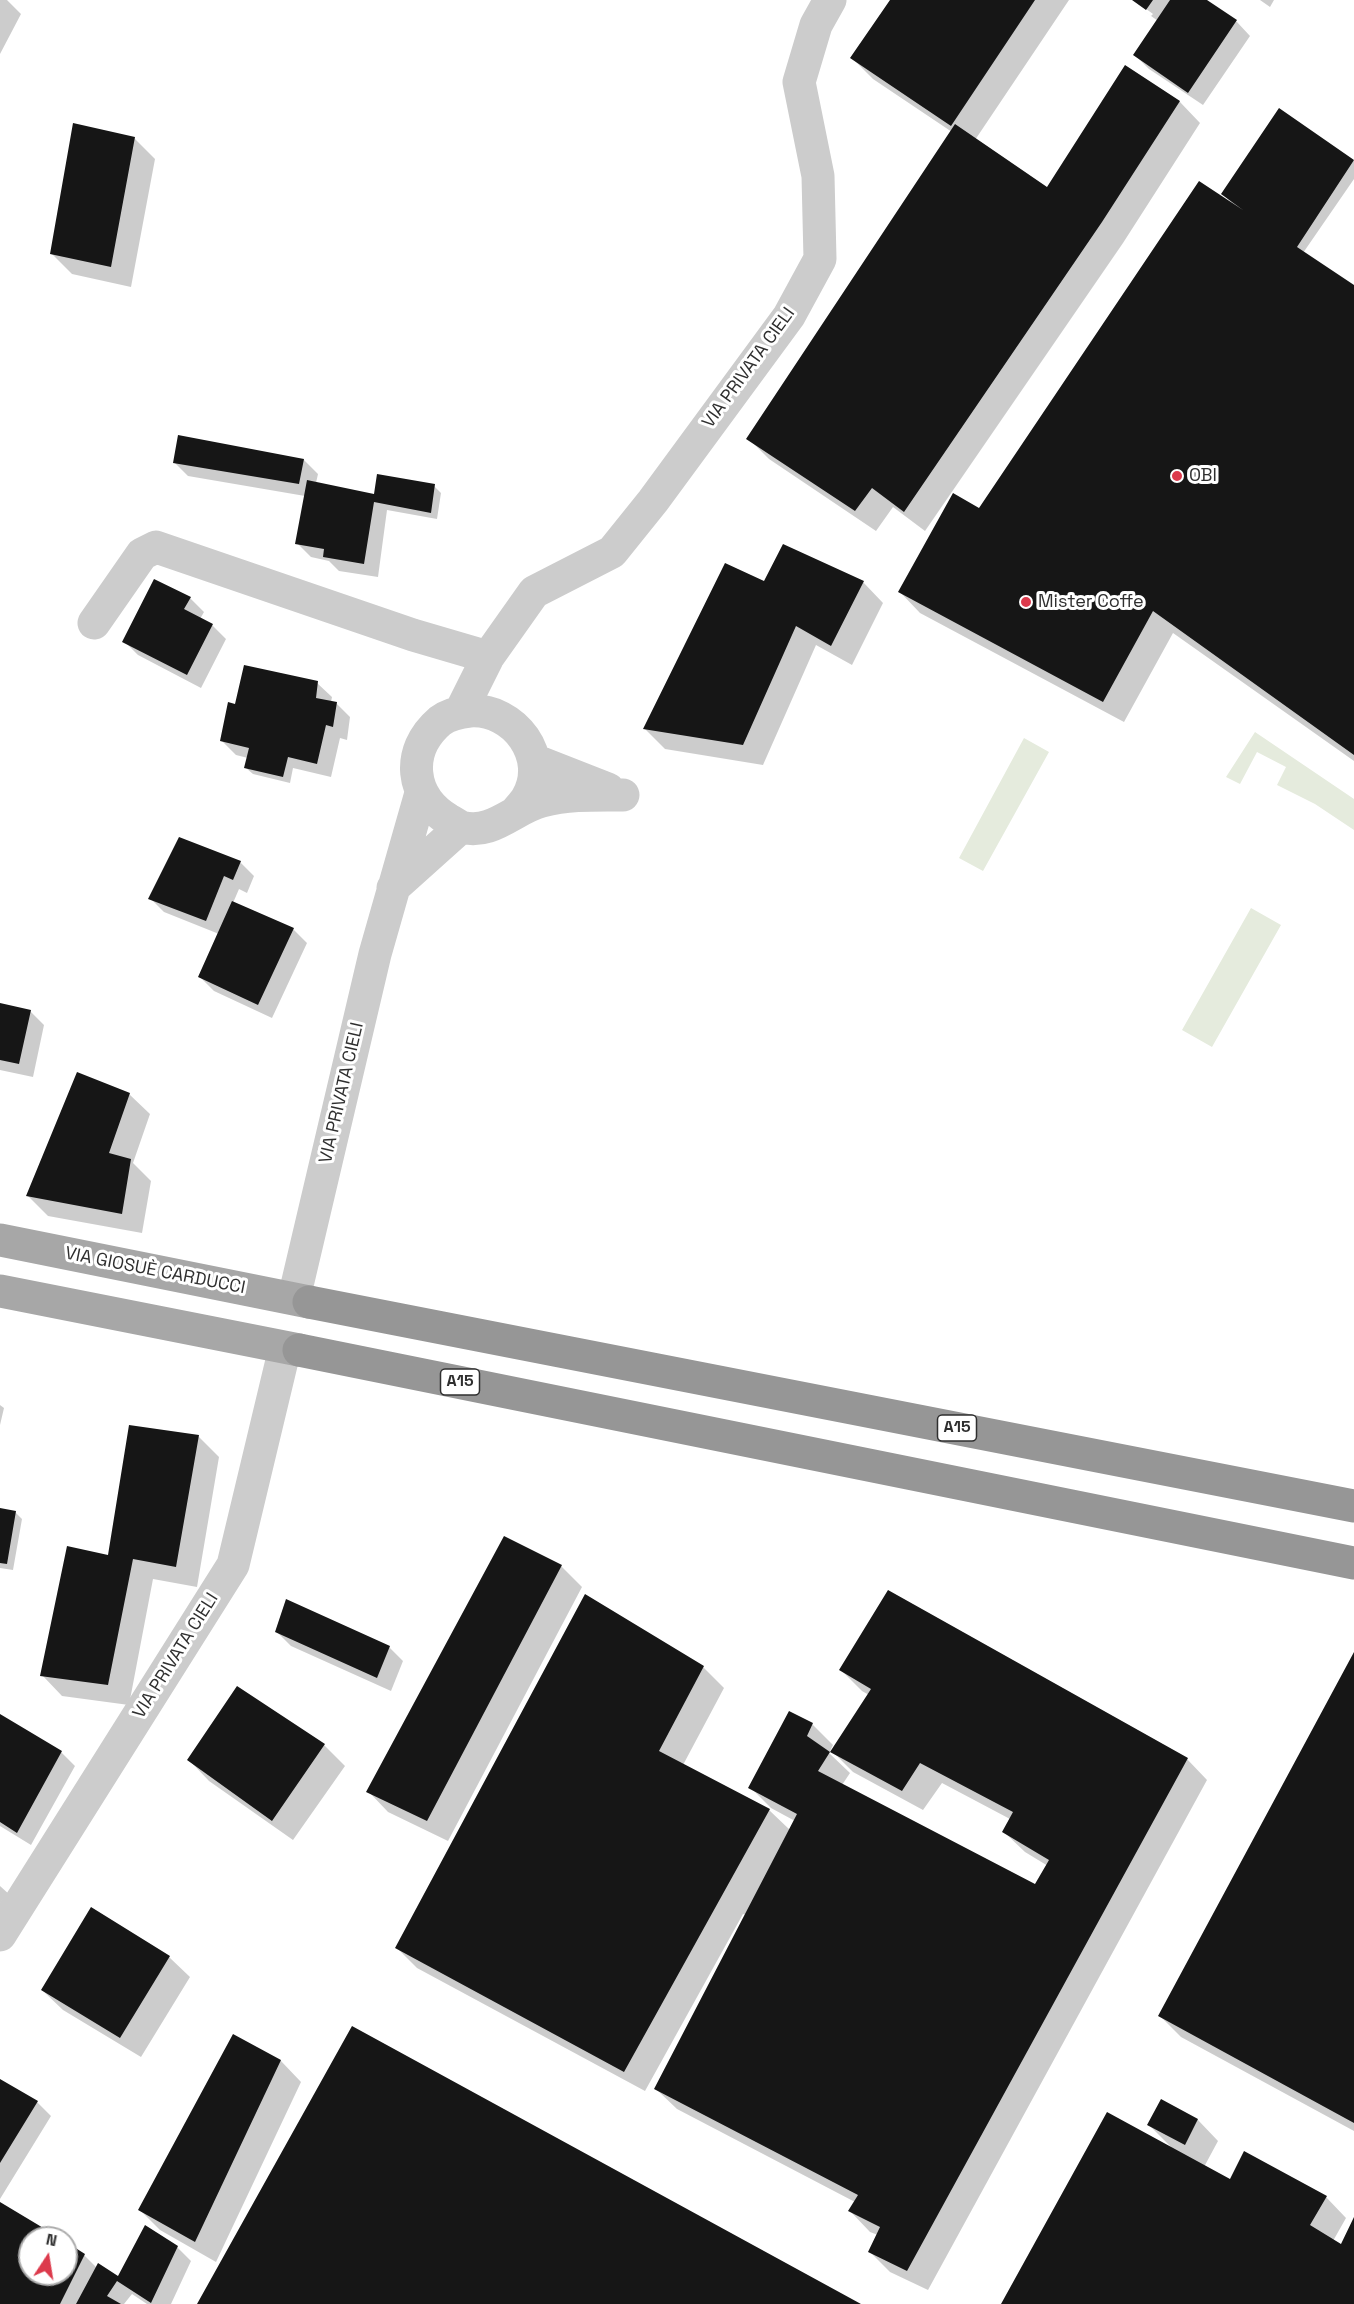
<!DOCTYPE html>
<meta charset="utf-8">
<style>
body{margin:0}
#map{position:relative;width:1354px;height:2304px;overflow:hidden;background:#fff;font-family:"Space Grotesk",sans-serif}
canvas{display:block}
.north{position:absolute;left:18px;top:2226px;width:60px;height:60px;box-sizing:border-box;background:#fff;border:2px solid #acacac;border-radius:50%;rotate:12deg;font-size:16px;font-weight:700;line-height:24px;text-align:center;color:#2f2f2f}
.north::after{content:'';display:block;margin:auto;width:21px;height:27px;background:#dc3a4c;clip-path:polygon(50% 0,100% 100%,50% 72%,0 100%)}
</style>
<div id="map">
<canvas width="1354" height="2304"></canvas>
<div class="north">N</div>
</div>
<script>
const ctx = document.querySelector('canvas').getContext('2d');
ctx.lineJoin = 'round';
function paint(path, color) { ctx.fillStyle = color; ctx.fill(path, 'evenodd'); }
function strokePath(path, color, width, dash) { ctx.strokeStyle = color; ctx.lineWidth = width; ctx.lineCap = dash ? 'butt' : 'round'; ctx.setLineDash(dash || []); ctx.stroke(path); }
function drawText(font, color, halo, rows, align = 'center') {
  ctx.font = font + ' "Space Grotesk",sans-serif'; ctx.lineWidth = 6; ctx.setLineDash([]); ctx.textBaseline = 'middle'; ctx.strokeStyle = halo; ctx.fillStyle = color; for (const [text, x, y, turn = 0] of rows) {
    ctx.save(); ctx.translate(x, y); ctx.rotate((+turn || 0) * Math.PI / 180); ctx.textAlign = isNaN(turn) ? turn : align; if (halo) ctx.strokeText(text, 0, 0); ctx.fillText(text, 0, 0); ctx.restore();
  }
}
paint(new Path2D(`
 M1255 732 1354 799V830L1315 804 1277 785 1286 767 1257 752 1240 784 1226 777Z
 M1024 738 1049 752 983 871 959 858Z
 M1251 908 1281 925 1212 1047 1182 1030Z`), '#e5ebdd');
paint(new Path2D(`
 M0 0H7L21 14 0 54Z
 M891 0H1069L975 140 1047 189 1125 67 1180 102 1200 123 1123 243 925 531 893 507 876 531 769 459 748 438 952 132 873 79 852 58Z
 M1129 0 1151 16 1153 14 1134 0H1204L1237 22 1250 36 1203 105 1149 69 1135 55 1158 21Z
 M1260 0H1274L1270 7Z
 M1280 111 1354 161V179L1303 253 1354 288V761L1173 633 1124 722 920 613 900 592 986 515 1232 203 1223 194Z
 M134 138 155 159 131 287 72 274 51 253Z
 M304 460 318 474 316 483 373 495 434 486 441 493 437 519 387 510 378 577 339 571 329 561 311 557 297 543 305 496 188 476 174 462Z
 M863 582 883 603 852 665 816 645 763 765 665 749 645 729 765 583Z
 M190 598 204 612 200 619 212 625 226 639 201 688 138 655 124 641Z
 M317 683 332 697 331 702 336 703 350 717 347 740 340 738 331 777 293 768 290 783 253 774 246 768 248 758 236 755 222 741 236 706Z
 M240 862 254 876 247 893 239 889 233 903 293 929 307 943 272 1018 214 991 200 977 219 934 164 912 150 898Z
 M0 1005 30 1011 44 1025 33 1077 0 1070Z
 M129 1094 150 1114 133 1163 151 1181 142 1233 48 1216 28 1196Z
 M0 1405 4 1408 0 1425Z
 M198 1436 219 1457 197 1587 153 1579 129 1705 62 1696 42 1675 109 1557Z
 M0 1509 15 1512 22 1519 13 1570 0 1568Z
 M561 1566 582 1587 448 1841 388 1812 368 1791Z
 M277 1632 389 1647 403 1661 391 1691 291 1646Z
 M1354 1655V2131L1181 2037 1160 2016Z
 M703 1667 724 1688 683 1765 769 1810 790 1830 795 1821 771 1808 750 1787 812 1724 833 1745 829 1753 850 1773 842 1785 1036 1886 1048 1866 1025 1852 1004 1832 1010 1819 942 1783 923 1810 853 1772 832 1751 869 1695 862 1691 841 1670 1187 1759 1207 1780 928 2290 890 2272 870 2252 878 2235 870 2232 850 2211 855 2202 677 2109 656 2089 746 1915 743 1914 645 2091 417 1968 397 1948Z
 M237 1688 324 1745 345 1766 293 1840 209 1781 189 1760Z
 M0 1716 61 1752 75 1766 31 1845 0 1826Z
 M0 1886 10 1895 0 1911Z
 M169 1957 190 1977 141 2057 63 2010 42 1990Z
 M233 2036 281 2061 301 2082 216 2262 160 2230 140 2210Z
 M0 2080 37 2102 51 2116 0 2199Z
 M1162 2101 1198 2120 1218 2141 1204 2167 1230 2182 1326 2197 1346 2218 1333 2241 1341 2246 1354 2221V2304H1003L1173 2149 1149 2125Z
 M0 2204 56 2238H30V2274H66V2244L84 2255 97 2268 119 2278 177 2247 191 2261 171 2304H147L132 2294 124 2304H0Z`), '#0003');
paint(new Path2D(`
 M890 0H1035L951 126 850 58Z
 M1132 0H1153L1146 10Z
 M1170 0H1207L1237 20 1188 93 1133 55Z
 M1125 65 1180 101 1102 222 904 512 872 488 855 511 746 439 955 124 1047 187Z
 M1279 108 1354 160 1297 247 1354 285V755L1153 611 1103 702 898 592 953 493 979 508 1199 181 1243 210 1221 194Z
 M73 123 135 137 111 267 50 254Z
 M178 435 304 459 299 484 173 463Z
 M377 474 435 484 431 513 374 502 364 564 323 557 324 549 295 544 307 480 374 494Z
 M783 544 864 581 831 646 796 626 743 745 643 729 725 563 764 581Z
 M154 579 191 597 184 609 213 624 187 675 122 642Z
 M244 665 318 681 316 698 337 702 333 727 326 725 317 764 288 757 283 777 244 768 249 748 220 741 228 702 235 704Z
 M179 837 241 861 233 880 224 876 206 921 148 899Z
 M232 901 294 928 258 1005 198 977Z
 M0 1003 31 1010 19 1064 0 1060Z
 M77 1072 130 1093 109 1153 131 1159 122 1214 26 1196Z
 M129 1425 199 1435 176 1567 133 1559 108 1685 40 1676 67 1546 108 1555Z
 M0 1508 16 1511 7 1564 0 1563Z
 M504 1536 562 1565 427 1821 366 1792Z
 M888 1590 1188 1758 907 2271 868 2252 880 2227 848 2211 858 2195 654 2089 797 1814 748 1788 789 1711 813 1723 807 1736 830 1752 871 1689 839 1670ZM830 1752 902 1791 920 1763 1013 1812 1002 1832 1049 1860 1035 1884 818 1771Z
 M585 1594 704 1666 659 1751 770 1809 624 2072 395 1948Z
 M286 1599 390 1646 377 1678 275 1632Z
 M1354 1652V2123L1158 2016Z
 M237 1686 325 1744 272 1821 187 1760Z
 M0 1714 62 1751 17 1833 0 1822Z
 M91 1907 170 1956 120 2038 41 1990Z
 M352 2026 861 2304H197Z
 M233 2034 281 2060 195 2242 138 2210Z
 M0 2079 38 2101 0 2163Z
 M1161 2099 1198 2119 1185 2145 1147 2125Z
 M1107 2112 1230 2179 1244 2151 1327 2196 1310 2225 1341 2244 1354 2217V2304H1001Z
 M0 2202 60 2238H30V2274H66V2242L85 2254 60 2304H0Z
 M145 2225 178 2246 151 2303 117 2281 107 2296 121 2304H76L98 2263 118 2276Z`), '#161616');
strokePath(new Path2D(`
 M94 623 142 554 156 547 413 635 488 657
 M461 711 488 657 534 592 612 552 653 501 789 316 820 259 818 176 799 82 816 25 830 0
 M534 760 608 789
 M516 812C519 808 524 803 527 798 551 757 514 708 470 711 460 712 448 715 440 721 405 751 410 797 449 820 453 822 457 825 461 827 492 836 514 808 542 801 569 794 595 795 623 795
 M393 888 461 827
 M294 1298 375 954 421 793
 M0 1935 233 1565 285 1348`), '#ccc', 33);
strokePath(new Path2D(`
 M0 1240 309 1302
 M0 1291 299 1350`), '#a7a7a7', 33);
strokePath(new Path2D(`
 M309 1302 1354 1506
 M299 1350 1354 1563`), '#969696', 33);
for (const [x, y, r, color] of [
 [1177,476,6,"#dc3a4c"],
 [1026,602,6,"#dc3a4c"]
]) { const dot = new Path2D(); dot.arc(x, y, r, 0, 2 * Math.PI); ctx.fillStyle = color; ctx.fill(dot); strokePath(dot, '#fff', 2); }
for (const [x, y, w] of [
 [460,1382,39],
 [957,1428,39]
]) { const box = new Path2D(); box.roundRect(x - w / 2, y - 13, w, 26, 4.5); ctx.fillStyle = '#fff'; ctx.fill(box); strokePath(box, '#2f2f2f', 1.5); }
drawText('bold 16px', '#2f2f2f', null, [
 ["A15",460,1382],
 ["A15",957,1428]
]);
drawText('18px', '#2f2f2f', '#fff', [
 ["VIA PRIVATA CIELI",749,368,-54],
 ["VIA PRIVATA CIELI",342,1093,-77],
 ["VIA GIOSUÈ CARDUCCI",155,1271,11],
 ["VIA PRIVATA CIELI",176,1656,-58]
]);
drawText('18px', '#2f2f2f', '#fff', [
 ["OBI",1189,476],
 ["Mister Coffe",1038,602]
], 'left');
</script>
